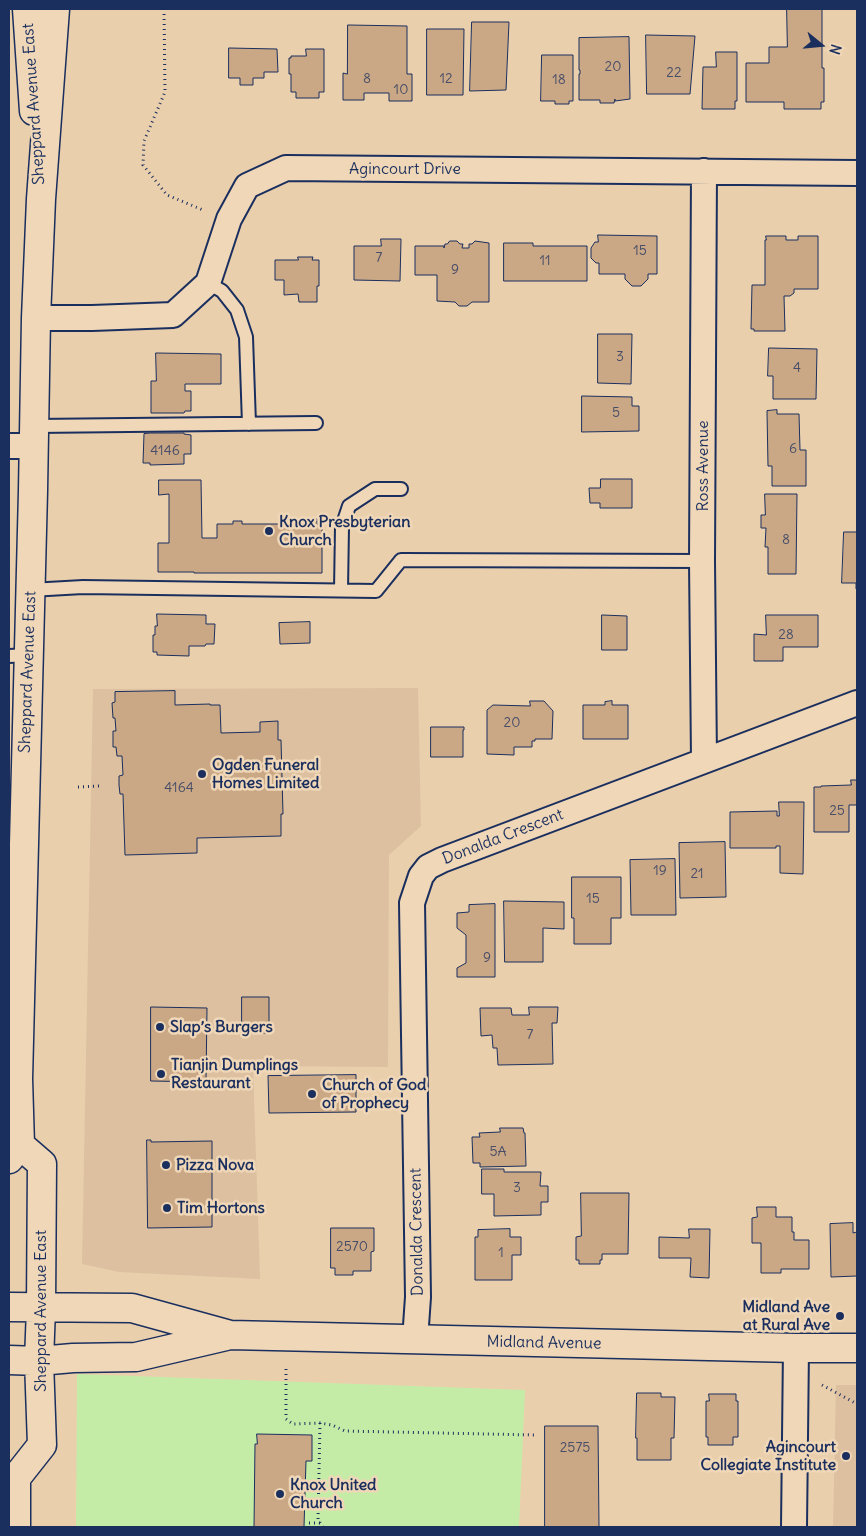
<!DOCTYPE html>
<meta charset="utf-8">
<style>
body{margin:0}
#map{position:relative;width:866px;height:1536px;overflow:hidden;background:#eacfad;font-family:Delius,sans-serif}
canvas{display:block}
.frame{position:absolute;inset:0;border:10px solid #1b2f5e;pointer-events:none}
.north{position:absolute;left:796px;top:20px;width:50px;height:50px;-webkit-text-stroke:4px #efd7b7;paint-order:stroke;rotate:107deg;font-size:14px;font-weight:700;line-height:20px;text-align:center;color:#1b2f5e}
.north::after{content:'';display:block;margin:auto;width:18px;height:22px;background:#1b2f5e;clip-path:polygon(50% 0,100% 100%,50% 72%,0 100%)}
</style>
<div id="map">
<canvas width="866" height="1536"></canvas>
<div class="frame"></div>
<div class="north">N</div>
</div>
<script>
const ctx = document.querySelector('canvas').getContext('2d');
ctx.lineJoin = 'round';
function paint(path, color) { ctx.fillStyle = color; ctx.fill(path, 'evenodd'); }
function strokePath(path, color, width, dash) { ctx.strokeStyle = color; ctx.lineWidth = width; ctx.lineCap = dash ? 'butt' : 'round'; ctx.setLineDash(dash || []); ctx.stroke(path); }
function drawText(font, color, halo, rows, align = 'center') {
  ctx.font = font + ' Delius,sans-serif'; ctx.lineWidth = 5; ctx.setLineDash([]); ctx.textBaseline = 'middle'; ctx.strokeStyle = halo; ctx.fillStyle = color; for (const [text, x, y, turn = 0] of rows) {
    ctx.save(); ctx.translate(x, y); ctx.rotate((+turn || 0) * Math.PI / 180); ctx.textAlign = isNaN(turn) ? turn : align; if (halo) ctx.strokeText(text, 0, 0); ctx.fillText(text, 0, 0); ctx.restore();
  }
}
paint(new Path2D(`
 M418 688 421 826 389 855 388 1067 253 1066 260 1279 119 1272 82 1264 93 689Z
 M836 1385H857V1527H833Z`), '#dcc0a0');
paint(new Path2D(`
 M77 1374 525 1390 519 1527H76Z`), '#c5eca7');
const building = new Path2D(`
 M787 9H822V68H824V102H821V109H784V102H746V63H769V47H787Z
 M472 22H509L506 90 470 91Z
 M348 25 407 26V74H412V101H389V93H364V100H343V73L347 74Z
 M427 29H464L463 95H427Z
 M646 35 695 36 690 94H647Z
 M629 37 630 99 615 101V99L614 103H600V100H579V74H580V70H579V38Z
 M229 48 277 49 278 72H264V78H253V85H240V78H229Z
 M306 49H324V92H319V98H296V92H291V74H289V58H291V56H306Z
 M716 52H737V101H735V109H702L703 67H716Z
 M542 55H573V101H569V104H555V101H541Z
 M598 235 657 236V274H648V279L641 286H632L625 279V274H599V263H596L591 258V248L595 242H598Z
 M766 236H786V240H798V236H818V289H794V293L790 296H784L785 331H754V329H751L752 285H765V240H766Z
 M381 239H401L400 281 354 280V246H381Z
 M450 241H457L460 244H463L462 248H469V244H472L475 241 489 243V302H472L467 306H459L455 302 437 301V275H415V246H444V248L445 244H447Z
 M504 243H533V246H587V281H504Z
 M298 257H313L312 260H319V286H317V302H299L298 294 284 295V280H275V260H298Z
 M598 334H632L631 384 598 383Z
 M769 348 817 349 816 399H773V376H768Z
 M156 353 221 354V384H185V391H191V411H185L184 413H151V381H156Z
 M582 396 632 397V406H639V431L582 432Z
 M777 410V414H799L800 450H806V486H772V466H768L767 411Z
 M151 433H184V434L191 435V454H184V464L150 465V463H143L144 434Z
 M601 479H632V508H600V503H590L589 488H600Z
 M159 480H201L202 538H217V524H233V521H242V524H288V519H317V524H322V573H194V572H158V543H169V494L159 495Z
 M765 494H797L796 574H768V547H765L766 528H761V515H765Z
 M844 532H857V589H856V583H842Z
 M157 614 206 615V624H215L214 644H206L205 646H189V656L157 655V652H153V635H155V626H157Z
 M602 615 627 616V650H602Z
 M766 615H818V647H783V661H754V634L766 635Z
 M310 622V643L280 644 279 623Z
 M175 691V705L210 704V705H220L221 733 260 732V722L278 721V740H281L283 814H281V836L197 838V853L125 855 123 794H120L119 785V776L123 775 122 756H117L116 747H113V731H116L115 718H113L112 703 115 702V692Z
 M530 701H544L553 711 552 739H535V741H532V747H514V755L487 754V710L493 705 530 706Z
 M612 701V705H628V739H583V705H605V702Z
 M431 727H464V730H463V757H431Z
 M851 780H857V805H849V832H814V787H821V786L851 785Z
 M779 802H804L803 874 780 873V846H776V848H730V812L777 811V816H779Z
 M725 842 726 897 680 898 679 843Z
 M675 859 676 915H631L630 860Z
 M572 877H621V918H611V944H574V918H572Z
 M504 901 564 902V929L543 928V962H505Z
 M495 904V977H457V968L466 963V935L457 928V913L469 912V905Z
 M242 997H269V1033H242Z
 M151 1007 207 1008 206 1082 151 1081Z
 M529 1007H558L557 1023H552L553 1064 498 1065 497 1048H493L492 1035 481 1036 480 1008H511L512 1015H529Z
 M356 1075V1112L269 1113 268 1076Z
 M500 1128H523L524 1133H525L526 1166 480 1167V1163H473L472 1137H480L479 1133 500 1132Z
 M147 1140H151V1142L212 1141V1227L148 1228Z
 M482 1169H504V1172H541L540 1186H548V1202H541V1215L494 1216V1194H482Z
 M581 1193H629L628 1254H602V1260H600V1264H579V1260H576V1237L581 1236Z
 M757 1207H776V1217H792V1232H794V1240H809V1269H781V1273H761V1243H752V1218L757 1217Z
 M853 1223V1233L857 1232V1276L831 1277 830 1224Z
 M331 1228H374V1251L371 1252V1271H353V1275H335V1268H331Z
 M510 1229V1237H521V1255H512V1280H475V1237H478V1230Z
 M689 1229H710L709 1278 690 1277 691 1258H659V1237L689 1238Z
 M637 1393H661V1397H675L674 1438H671V1460H637V1438H636Z
 M709 1394H736V1401H738V1437H733V1445H708V1437H706V1401H709Z
 M545 1426H598L599 1527H545Z
 M257 1434 312 1435V1461H306L304 1527H254L255 1444H257Z`);
paint(building, '#caa885');
strokePath(building, '#1b2f5e', 1);
const service = new Path2D(`
 M208 283 222 291 237 310 246 337 249 424
 M35 426 316 423
 M30 590 83 587 376 591 401 560 702 561
 M341 590 342 527 349 506 375 489H401
 M9 656 29 655`);
const minor = new Path2D(`
 M36 318H92L173 315 208 283 229 219 247 186 286 168 857 173
 M9 446H34
 M704 760 702 561 704 171
 M415 1340 418 1297 412 903 421 876 428 867 442 860 857 703
 M794 1527 796 1348`);
const secondary = new Path2D(`
 M27 9 34 111
 M9 1159 20 1145 18 1079 33 491 36 318 41 199 55 9
 M9 1307 132 1308 230 1335 796 1348H857
 M9 1360 39 1361 73 1358 136 1357 226 1336
 M16 1527V1478L42 1445 39 1361 41 1308 42 1164 20 1145`);
strokePath(service, '#1b2f5e', 16);
strokePath(minor, '#1b2f5e', 28);
strokePath(secondary, '#1b2f5e', 31);
strokePath(new Path2D(`
 M164 9 165 92 144 141 143 165 167 195 203 210
 M78 787 99 786
 M286 1369V1419L293 1424 320 1423 332 1425 345 1431 535 1435
 M822 1385 857 1404
 M320 1423 318 1520 323 1527
 M309 1523H320`), '#1b2f5e', 3, [1, 4]);
strokePath(service, '#efd7b7', 12);
strokePath(minor, '#efd7b7', 24);
strokePath(secondary, '#efd7b7', 28);
for (const [x, y, r, color] of [
 [269,531,5,"#1b2f5e"],
 [202,774,5,"#1b2f5e"],
 [160,1027,5,"#1b2f5e"],
 [161,1074,5,"#1b2f5e"],
 [312,1094,5,"#1b2f5e"],
 [166,1165,5,"#1b2f5e"],
 [167,1208,5,"#1b2f5e"],
 [840,1316,5,"#1b2f5e"],
 [846,1456,5,"#1b2f5e"],
 [280,1494,5,"#1b2f5e"]
]) { const dot = new Path2D(); dot.arc(x, y, r, 0, 2 * Math.PI); ctx.fillStyle = color; ctx.fill(dot); strokePath(dot, '#efd7b7', 2); }
drawText('14px', '#474d68', null, [
 ["20",613,67],
 ["22",674,73],
 ["8",367,79],
 ["12",446,79],
 ["18",559,80],
 ["10",401,90],
 ["15",640,251],
 ["7",379,258],
 ["11",545,261],
 ["9",455,270],
 ["3",620,357],
 ["4",797,368],
 ["5",616,413],
 ["6",793,449],
 ["4146",165,451],
 ["8",786,540],
 ["28",786,635],
 ["20",512,723],
 ["4164",179,788],
 ["25",837,811],
 ["19",660,871],
 ["21",697,874],
 ["15",593,899],
 ["9",487,958],
 ["7",530,1035],
 ["5A",498,1152],
 ["3",517,1188],
 ["2570",352,1247],
 ["1",501,1253],
 ["2575",575,1448]
]);
drawText('16px', '#1b2f5e', '#efd7b7', [
 ["Sheppard Avenue East",34,104,-94],
 ["Agincourt Drive",405,169],
 ["Ross Avenue",703,466,-90],
 ["Sheppard Avenue East",28,672,-88],
 ["Donalda Crescent",503,837,-21],
 ["Donalda Crescent",417,1232,-91],
 ["Sheppard Avenue East",41,1311,-90],
 ["Midland Avenue",544,1343,1]
]);
drawText('bold 16px', '#1b2f5e', '#efd7b7', [
 ["Knox Presbyterian",279,522],
 ["Church",279,540],
 ["Ogden Funeral",212,765],
 ["Homes Limited",212,783],
 ["Slap’s Burgers",170,1027],
 ["Tianjin Dumplings",171,1065],
 ["Restaurant",171,1083],
 ["Church of God",322,1085],
 ["of Prophecy",322,1103],
 ["Pizza Nova",176,1165],
 ["Tim Hortons",177,1208],
 ["Midland Ave",830,1307,"right"],
 ["at Rural Ave",830,1325,"right"],
 ["Agincourt",836,1447,"right"],
 ["Collegiate Institute",836,1465,"right"],
 ["Knox United",290,1485],
 ["Church",290,1503]
], 'left');
</script>
